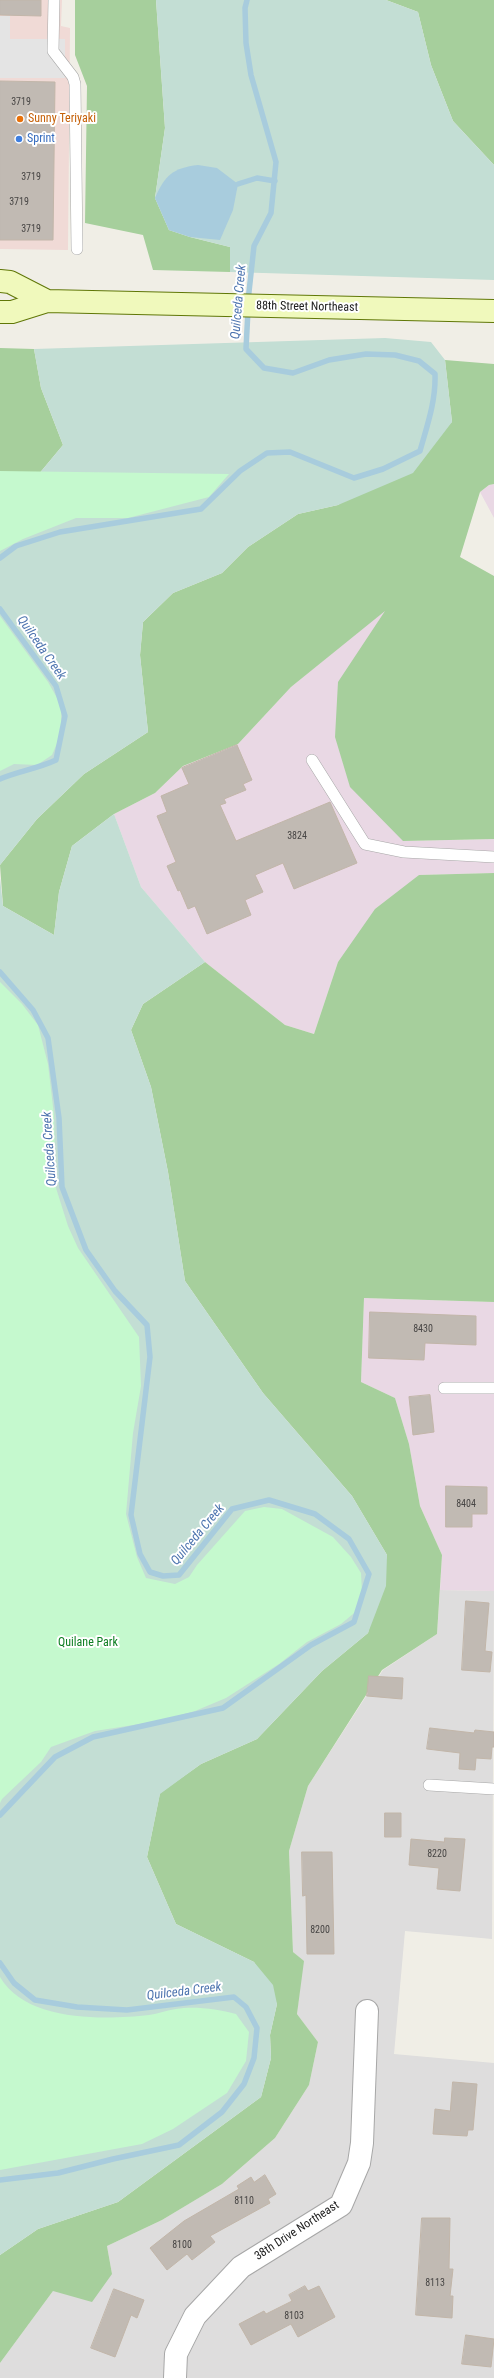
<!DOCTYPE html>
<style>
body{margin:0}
canvas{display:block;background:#f0eee6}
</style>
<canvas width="494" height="2378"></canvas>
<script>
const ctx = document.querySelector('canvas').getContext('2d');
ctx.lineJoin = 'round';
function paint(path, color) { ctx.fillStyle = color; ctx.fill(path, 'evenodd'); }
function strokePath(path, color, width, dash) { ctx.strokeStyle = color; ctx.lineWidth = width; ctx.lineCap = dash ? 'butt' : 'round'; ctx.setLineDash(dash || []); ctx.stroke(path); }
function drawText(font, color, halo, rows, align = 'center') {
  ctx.font = font + ' "Roboto Condensed",sans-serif'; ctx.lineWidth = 4; ctx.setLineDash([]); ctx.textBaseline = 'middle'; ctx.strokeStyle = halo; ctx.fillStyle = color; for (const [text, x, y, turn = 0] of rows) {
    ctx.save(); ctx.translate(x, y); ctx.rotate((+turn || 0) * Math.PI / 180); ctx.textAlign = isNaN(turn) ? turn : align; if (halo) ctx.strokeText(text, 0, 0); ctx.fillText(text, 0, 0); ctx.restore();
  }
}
paint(new Path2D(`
 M440 1590 494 1591 492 1939 405 1931 394 2054 494 2063V2378H0V2363L53 2291 112 2274 107 2246 162 2220 222 2184 275 2138 309 2085 318 2042 297 2014 303 1961 293 1952 289 1851 308 1786 383 1670 437 1634Z`), '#dedddd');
paint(new Path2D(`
 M0 0H62L61 26 70 28 68 250 0 249Z`), '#f0dad6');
paint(new Path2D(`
 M494 484V518L480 492 489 485Z
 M386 609 403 841 494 839V873L419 875 338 962 314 1034 285 1025 205 962 141 887 114 814 155 793 183 766 238 744 291 687Z
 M364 1298 494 1302V1591L440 1590 442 1555 420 1506 409 1444 395 1398 361 1382Z`), '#e9d8e4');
paint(new Path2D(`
 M75 0H156L165 128 155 198 169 230 190 237 230 247V272L153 270 143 235 85 223 87 86 75 55Z
 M386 0H494V165L453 121 431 65 418 12Z
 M0 348 34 349 41 388 63 445 33 481 0 507Z
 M445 360 494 364V484L489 485 480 492 460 557 494 576V839L403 841 350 787 335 737 338 682 385 611 291 687 238 744 183 766 155 793 114 814 72 846 59 892 54 935 3 906 0 865 37 819 84 774 148 732 140 655 143 622 173 593 222 573 248 547 298 514 338 505 452 422Z
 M494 873V1302L364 1298 361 1382 395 1398 409 1444 420 1506 442 1555 437 1634 382 1670 308 1786 289 1851 293 1952 304 1961 297 2014 318 2042 309 2085 275 2138 222 2184 162 2220 107 2246 112 2274 92 2302 53 2291 0 2363V2255L38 2229 118 2202 261 2097 271 2058 270 2035 277 2004 254 1962 176 1924 147 1857 160 1793 201 1764 257 1739 322 1671 368 1633 387 1555 352 1496 263 1393 185 1281 168 1172 151 1087 131 1030 143 1004 205 962 285 1025 314 1034 338 962 375 909 419 875Z`), '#a6cf9c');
paint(new Path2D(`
 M156 0H386L418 12 431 65 453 121 494 165V280L230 272V247L190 237 169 230 155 198 165 128Z
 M385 338 431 342 445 360 452 422 413 473 338 505 298 514 248 547 222 573 173 593 143 622 140 655 148 732 84 774 37 819 0 865V507L33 481 63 445 41 388 34 349Z
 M114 814 141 887 205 962 143 1004 131 1030 151 1087 168 1172 185 1281 263 1393 352 1496 387 1555 386 1586 368 1633 322 1671 257 1739 201 1764 160 1794 147 1857 176 1924 254 1962 273 1985 277 2004 270 2035 271 2058 261 2097 118 2202 38 2229 0 2255V878L3 906 54 935 59 892 72 846Z`), '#c3ded4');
paint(new Path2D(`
 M0 471 229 474 209 497 128 518H76L23 539 0 551Z
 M0 616 48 682 61 705V734L52 755 37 765 14 764 0 771Z
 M0 982 22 1004 38 1025 48 1064 54 1115 56 1188 68 1226 78 1248 139 1337 141 1386 133 1433 126 1514 137 1557 146 1578 175 1584 189 1577 197 1565 245 1511 264 1507 282 1509 333 1537 351 1557 361 1573 362 1593 359 1609 341 1624 307 1642 279 1664 226 1698 195 1711 159 1721 95 1731 51 1747 41 1762 2 1799 0 1803Z
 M0 1977C26 2022 104 2020 149 2015 158 2014 167 2010 176 2009 194 2006 218 2009 236 2014L249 2032 246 2061 227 2093 173 2129 142 2144 0 2170Z`), '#c5f9ce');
paint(new Path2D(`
 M0 16H10V39H65V78H0Z`), '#e4e4e4');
paint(new Path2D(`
 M198 165 217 168 238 184 233 210 220 240 190 237 169 230 155 198C165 175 173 168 198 165Z`), '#a8ccdd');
strokePath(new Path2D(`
 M247 0 245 8 246 43 251 75 276 162 271 213 254 246 248 301
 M238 184 257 178 275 181
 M0 558 16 546 60 532 201 509 240 471 267 453 290 452 354 478 383 469 420 451C427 426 436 401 435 374L419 361 395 355 366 354 329 360 293 373 264 368 246 349 248 310
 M0 609 56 686 65 716 56 760C37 769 18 771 0 779
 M0 972 33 1010 48 1038 59 1118 62 1187 86 1250 115 1291 147 1325 150 1357 131 1515 140 1554 150 1572 163 1576 179 1575 232 1509 269 1500 315 1514 349 1539 369 1574 354 1622 311 1645 223 1708 93 1737 55 1757 0 1815
 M0 1963 14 1983 35 2000 77 2007 127 2010 234 1997 246 2007 257 2028 254 2058 244 2084 222 2112 179 2145 113 2159 58 2173 0 2180`), '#a8ccdd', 5.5);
const building = new Path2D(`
 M0 0H41V16L0 15Z
 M0 81 55 82 53 240H0Z
 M237 745 252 780 243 784 246 790 224 799 226 803 220 805 236 841 330 802 357 863 294 889 283 863 255 875 263 892 245 900 251 915 207 934 195 906 188 909 180 890 178 891 167 866 176 862 157 816 167 812 161 796 189 784 182 768Z
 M370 1312 476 1316V1345L425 1343 424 1360 369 1358Z
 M430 1395 434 1432 413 1435 409 1397Z
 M446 1486 487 1487V1514H472V1527H446Z
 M466 1601 489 1603 485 1651 492 1652 490 1672 462 1670Z
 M369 1676 403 1678 402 1699 367 1696Z
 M430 1728 474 1733 475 1730 494 1732V1747H492L491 1759 476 1758 475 1770 459 1769 460 1753 427 1749Z
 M385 1813H401V1837H385Z
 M445 1838 465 1839 460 1891 437 1889 439 1868 409 1865 411 1839 444 1842Z
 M302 1852H332L334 1954H307L306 1895 303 1896Z
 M453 2082 477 2084 473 2130H468L467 2136 433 2134 435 2109 450 2111Z
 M265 2175 276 2194 268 2199 270 2203 210 2236 215 2242 192 2260 187 2254 167 2270 150 2248 184 2221 239 2189 237 2186 251 2177 254 2182Z
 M422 2218H450L449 2269H453L450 2296H453L452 2318 416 2315Z
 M305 2286 308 2291 319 2286 335 2317 298 2337 291 2324 251 2345 239 2324 264 2311 266 2314 292 2301 289 2295Z
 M114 2289 144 2300 137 2318 131 2315 115 2357 91 2348Z
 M466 2335 494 2339 491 2367 462 2364Z`);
paint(building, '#c1bab3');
strokePath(building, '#c2b6a9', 1);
const lane = new Path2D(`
 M54 0 53 51 73 77 75 84 77 249
 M312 760 365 844 404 852 494 857
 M444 1388H494
 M429 1785 494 1789`);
const street = new Path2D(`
 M175 2378 176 2354 195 2316 241 2267 341 2205 359 2163 362 2143 367 2011`);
const secondary = new Path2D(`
 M0 281 10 282 47 301
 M0 312H12L47 301 494 311`);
strokePath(lane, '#a7a7a7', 12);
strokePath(street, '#a7a7a7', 24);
strokePath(secondary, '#607707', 24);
strokePath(lane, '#fff', 11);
strokePath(street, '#fff', 22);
strokePath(secondary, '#f0f9bc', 22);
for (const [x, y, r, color] of [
 [20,119,4,"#e8710a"],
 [19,139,4,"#3f7fe0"]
]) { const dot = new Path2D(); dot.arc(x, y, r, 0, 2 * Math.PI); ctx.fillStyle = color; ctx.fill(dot); strokePath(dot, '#fff', 1.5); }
drawText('10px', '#484645', null, [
 ["3719",21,102],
 ["3719",31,177],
 ["3719",19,202],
 ["3719",31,229],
 ["3824",297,836],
 ["8430",423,1329],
 ["8404",466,1504],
 ["8220",437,1854],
 ["8200",320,1930],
 ["8110",244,2201],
 ["8100",182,2245],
 ["8113",435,2283],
 ["8103",294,2316]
]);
drawText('12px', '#c56008', '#fff', [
 ["Sunny Teriyaki",28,119]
], 'left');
drawText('12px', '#366cbe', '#fff', [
 ["Sprint",27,139]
], 'left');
drawText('12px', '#202020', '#fff', [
 ["88th Street Northeast",307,307,1],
 ["38th Drive Northeast",297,2231,-33]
]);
drawText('12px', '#0d7e22', '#fff', [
 ["Quilane Park",88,1643]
]);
drawText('italic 13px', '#4d74af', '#fff', [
 ["Quilceda Creek",239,302,-85],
 ["Quilceda Creek",41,648,55],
 ["Quilceda Creek",50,1149,-94],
 ["Quilceda Creek",198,1535,-50],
 ["Quilceda Creek",184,1992,-7]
]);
</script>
